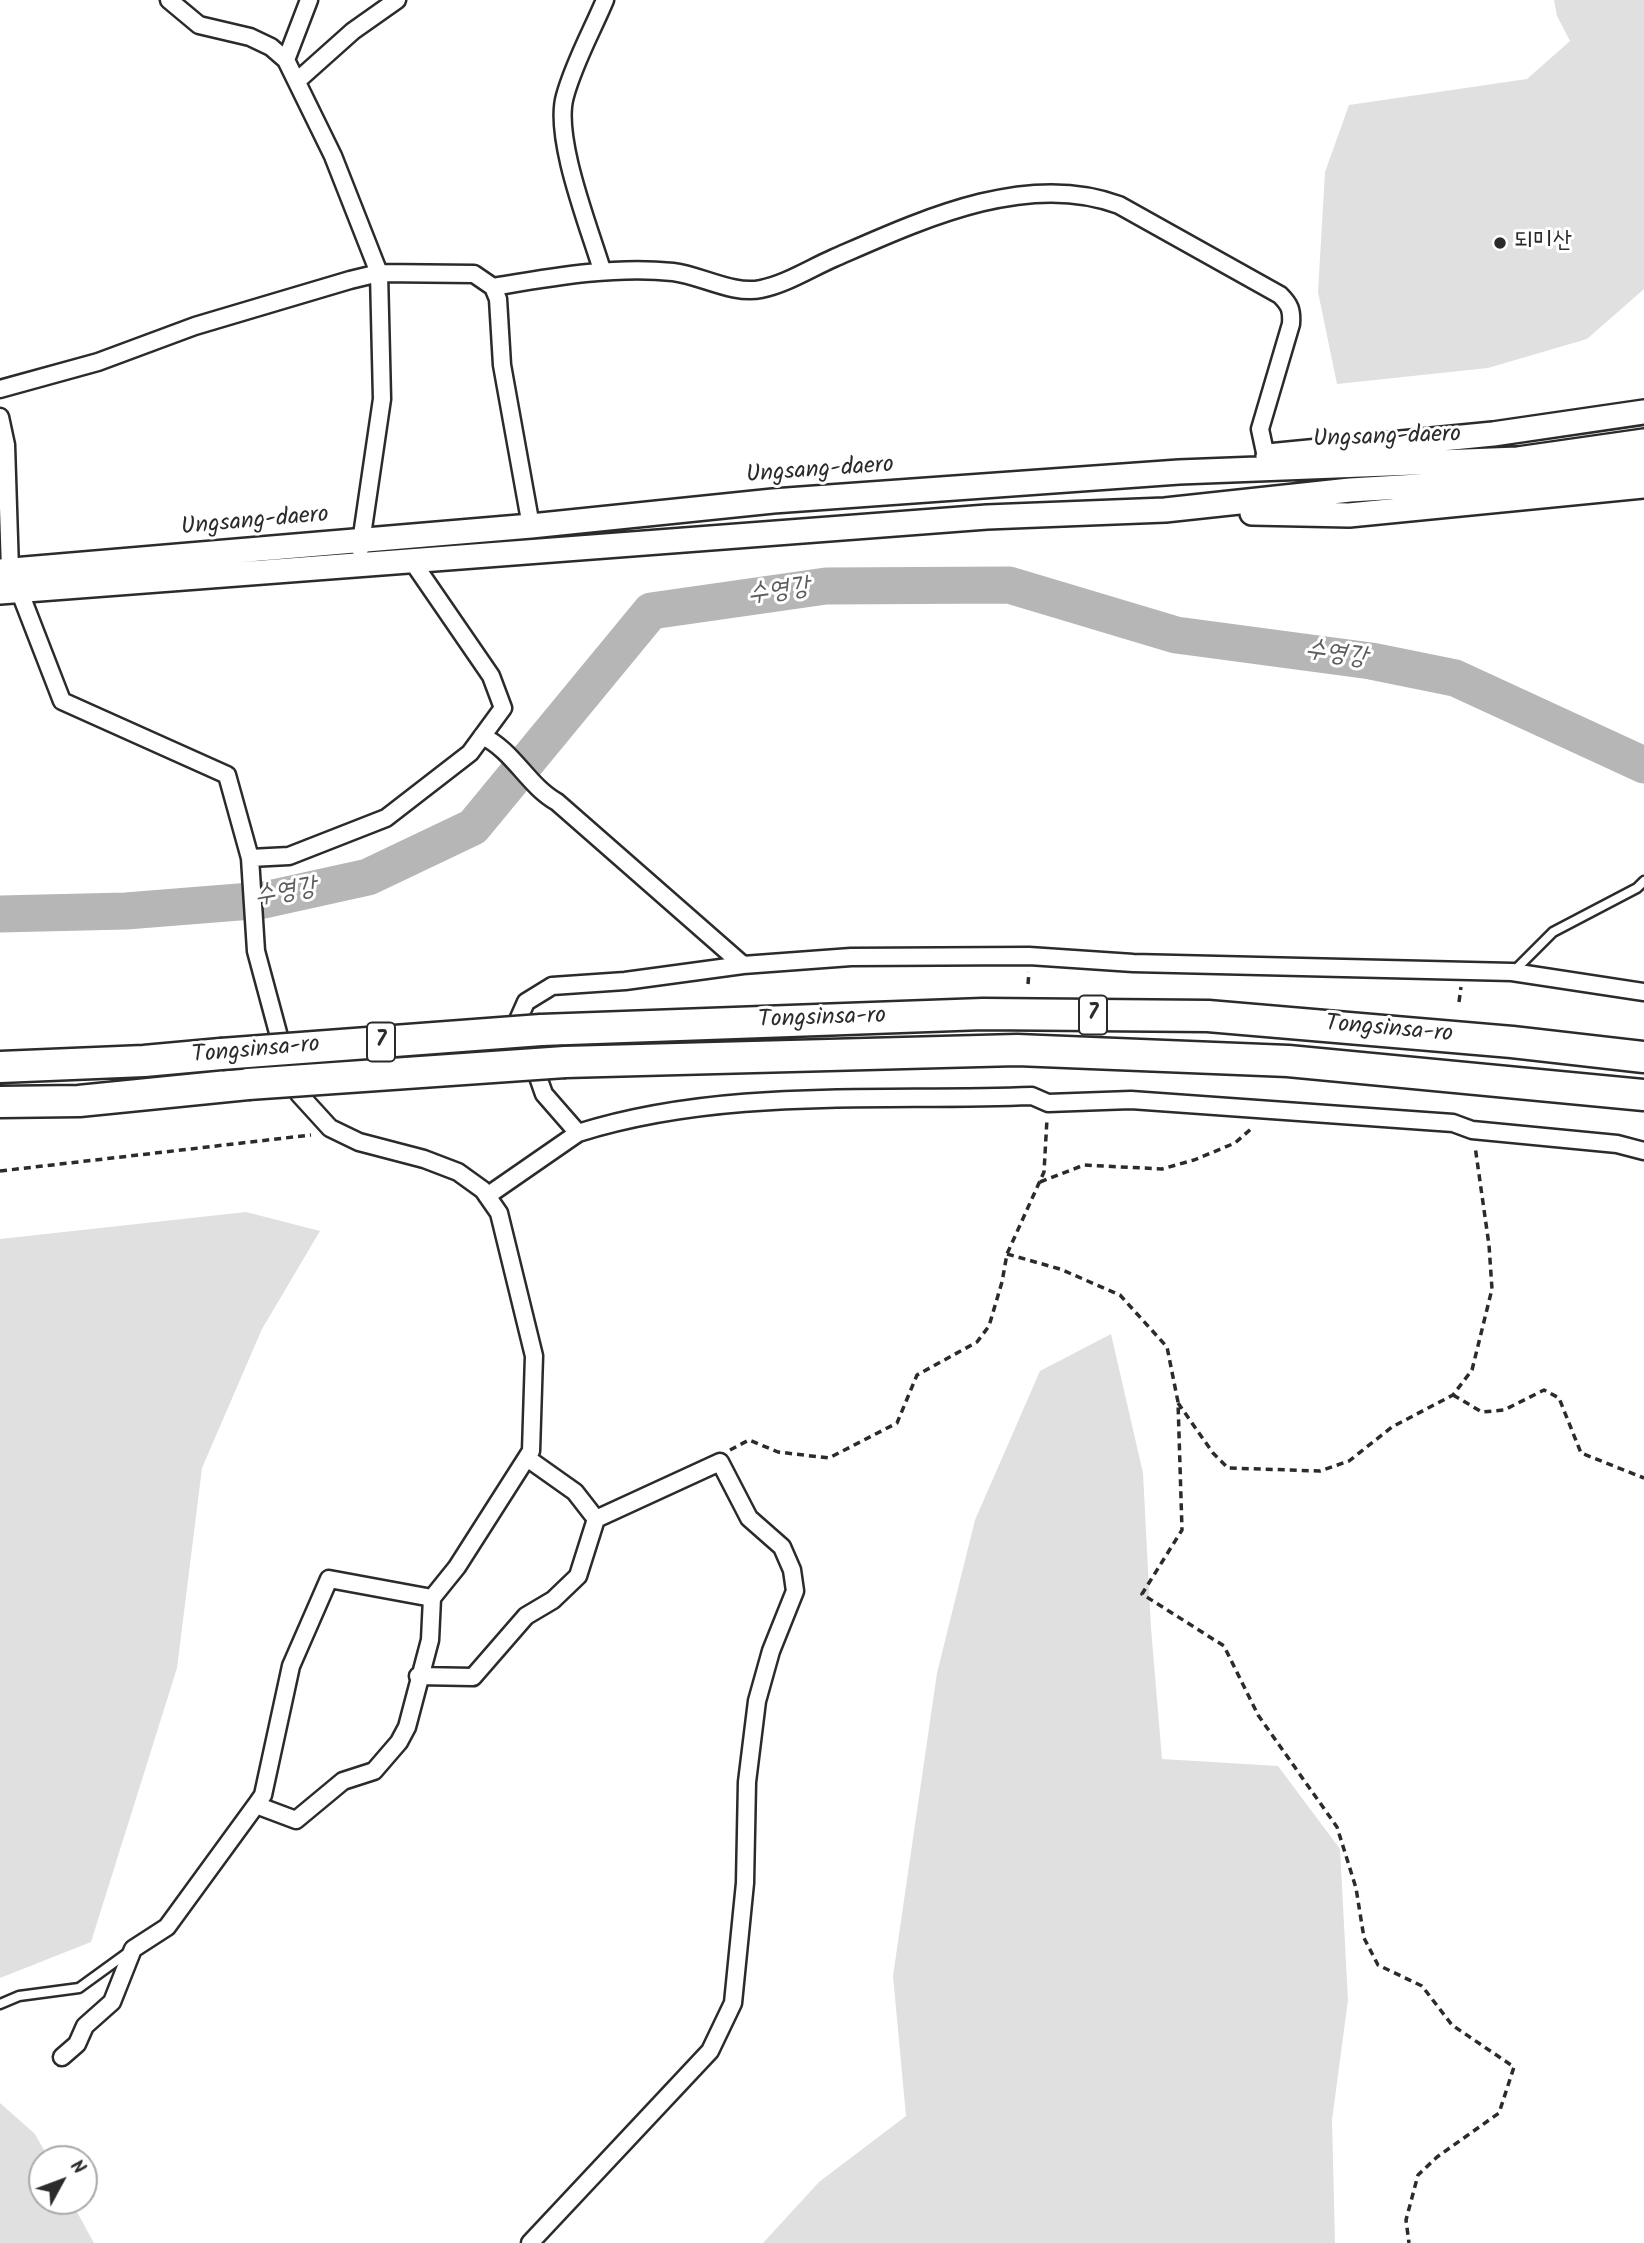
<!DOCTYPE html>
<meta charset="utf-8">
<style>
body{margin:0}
#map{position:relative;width:1644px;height:2243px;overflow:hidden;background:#fff;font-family:Kalam,sans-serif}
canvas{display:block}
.north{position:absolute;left:28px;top:2145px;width:70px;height:70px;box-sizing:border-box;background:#fff;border:2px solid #aaa;border-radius:50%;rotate:49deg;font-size:19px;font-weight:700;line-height:28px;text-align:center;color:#2b2b2b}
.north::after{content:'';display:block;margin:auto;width:24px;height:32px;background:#2b2b2b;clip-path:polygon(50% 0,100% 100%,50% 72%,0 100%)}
</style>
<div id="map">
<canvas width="1644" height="2243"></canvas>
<div class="north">N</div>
</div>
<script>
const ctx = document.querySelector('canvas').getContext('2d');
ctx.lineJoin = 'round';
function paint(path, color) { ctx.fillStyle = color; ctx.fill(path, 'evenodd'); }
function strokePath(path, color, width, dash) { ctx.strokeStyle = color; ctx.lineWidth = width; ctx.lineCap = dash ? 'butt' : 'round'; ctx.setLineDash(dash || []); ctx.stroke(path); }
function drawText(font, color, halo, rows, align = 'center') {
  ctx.font = font + ' Kalam,"Poor Story",sans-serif'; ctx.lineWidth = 6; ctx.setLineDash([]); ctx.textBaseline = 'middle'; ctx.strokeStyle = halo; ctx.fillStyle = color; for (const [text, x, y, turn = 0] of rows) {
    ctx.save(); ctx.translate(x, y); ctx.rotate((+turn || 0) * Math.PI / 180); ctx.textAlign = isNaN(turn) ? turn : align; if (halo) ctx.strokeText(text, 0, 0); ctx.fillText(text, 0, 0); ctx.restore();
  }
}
paint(new Path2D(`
 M1554 0H1644V289L1587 339 1488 368 1337 384 1318 292 1325 172 1349 105 1527 79 1570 41 1557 16Z
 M246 1212 320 1231 262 1329 202 1468 177 1668 91 1942 0 1978V1239Z
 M1111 1334 1143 1473 1151 1628 1162 1759 1278 1766 1340 1849 1348 2000 1332 2120 1335 2243H763L819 2182 906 2116 893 1976 937 1673 975 1520 1040 1371Z
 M0 2103 35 2134 49 2159H42V2201H71L94 2243H0Z`), '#e0e0e0');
strokePath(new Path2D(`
 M0 914 126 911 264 900 368 877 473 827 651 611 826 586 1009 585 1176 635 1371 661 1455 678 1644 765`), '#b6b6b6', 37);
const lane = new Path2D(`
 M1513 972 1553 932 1637 888 1644 881
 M0 2004 19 1996 79 1988 130 1951`);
const street = new Path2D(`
 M169 0 199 25 250 37 271 47 286 60 333 156 379 273 382 399 360 549
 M286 60 309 0
 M297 81 353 31 397 0
 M602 270C589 227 553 137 565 96 574 63 592 31 605 0
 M493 287C553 277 612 266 673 272 700 275 733 295 761 289 786 284 811 268 834 258 919 221 1026 170 1119 205L1280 295C1290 305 1292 310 1291 324L1260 429 1266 457
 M0 389 98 362 195 326 350 280 379 273 474 274 493 287 498 299 502 365 531 526
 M0 417 6 445 10 570
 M19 590 62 701 227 775 250 858 289 856 386 818 470 753 503 708 491 676 412 561
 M482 736C513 750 528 786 557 802L743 965 851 957 1029 956 1133 963 1512 972 1644 992
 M250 858 256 951 284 1055
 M743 965 625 981 552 986 526 1002 518 1020 544 1094 578 1133C724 1087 881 1102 1032 1096L1048 1103 1131 1100 1453 1123 1472 1130 1617 1144 1644 1151
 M487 1196 578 1133
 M527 1458 575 1492 596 1519
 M418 1676 473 1677 526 1616 553 1600 578 1576 596 1519 720 1462 749 1518 782 1547 792 1570 795 1591 771 1651 757 1701 747 1782 745 1883 733 2003 710 2051 530 2243
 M256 1805 263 1795 291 1666 329 1579 432 1598
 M62 2057 77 2044 85 2026 112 2002 133 1949 167 1927 256 1805 296 1820 343 1781 374 1771 399 1742 407 1727 430 1640 432 1598 457 1567 531 1451 534 1356 499 1213 483 1190 458 1172 424 1159 359 1142 330 1128 299 1094 292 1076`);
const secondary = new Path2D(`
 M1268 456 1493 434 1644 412
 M1252 513 1349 515 1644 486
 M0 571 531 526 773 501 1179 472 1518 459 1644 441
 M0 592 987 517 1165 510 1350 490 1521 480 1644 463`);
const highway = new Path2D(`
 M541 1030 983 1014 1208 1016 1512 1042 1644 1057
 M565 1062 1017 1050 1288 1061 1644 1095
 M0 1067 144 1061 221 1054
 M0 1102 79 1101 248 1084`);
strokePath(lane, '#2b2b2b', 13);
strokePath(street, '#2b2b2b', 21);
strokePath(secondary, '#2b2b2b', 28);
strokePath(highway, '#2b2b2b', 35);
strokePath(new Path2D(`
 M1028 984 1029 972
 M1459 1002 1461 987
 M0 1171 311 1135
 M1040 1182 1084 1165 1162 1169 1194 1160 1235 1143 1252 1128
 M1007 1254 1060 1269 1120 1295 1167 1347 1178 1402 1182 1530 1142 1594 1224 1646 1258 1715 1337 1827 1356 1888 1364 1938 1378 1965 1422 1986 1452 2025 1514 2067 1499 2113 1437 2157 1418 2175 1406 2220 1409 2243
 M1453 1395 1482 1412 1504 1410 1544 1390 1559 1398 1581 1453 1644 1478
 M1178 1403 1213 1453 1228 1468 1320 1471 1349 1461 1392 1427 1453 1395 1472 1370 1492 1289 1489 1245 1475 1146
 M730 1450 749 1440 778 1452 829 1458 897 1423 917 1375 977 1342 989 1326 1002 1282 1007 1254 1044 1172 1047 1119`), '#2b2b2b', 3.5, [7, 5]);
strokePath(lane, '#fff', 8);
strokePath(street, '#fff', 16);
strokePath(secondary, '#fff', 23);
strokePath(highway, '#fff', 30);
const highwayBridge = new Path2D(`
 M221 1054 541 1030
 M248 1084 565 1062`);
strokePath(highwayBridge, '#2b2b2b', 35, []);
strokePath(highwayBridge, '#fff', 30);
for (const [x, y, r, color] of [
 [1500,243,7,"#2b2b2b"]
]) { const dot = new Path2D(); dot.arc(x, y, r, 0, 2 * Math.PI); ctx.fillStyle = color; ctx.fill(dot); strokePath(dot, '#fff', 2.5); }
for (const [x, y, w] of [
 [1093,1015,28],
 [381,1042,28]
]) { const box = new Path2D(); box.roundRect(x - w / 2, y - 19.5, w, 39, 5); ctx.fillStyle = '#fff'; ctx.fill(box); strokePath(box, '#2b2b2b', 2); }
drawText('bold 23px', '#2b2b2b', null, [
 ["7",1093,1015],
 ["7",381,1042]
]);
drawText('24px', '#2b2b2b', '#fff', [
 ["되미산",1514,243]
], 'left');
drawText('24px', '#2b2b2b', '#fff', [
 ["Ungsang-daero",1387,439,-2],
 ["Ungsang-daero",820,472,-4],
 ["Ungsang-daero",255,523,-5],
 ["Tongsinsa-ro",822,1020,-2],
 ["Tongsinsa-ro",1389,1031,5],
 ["Tongsinsa-ro",256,1052,-5]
]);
drawText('italic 26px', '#5c5c5c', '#fff', [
 ["수영강",779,593,-8],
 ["수영강",1336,656,8],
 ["수영강",286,894,-10]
]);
</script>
